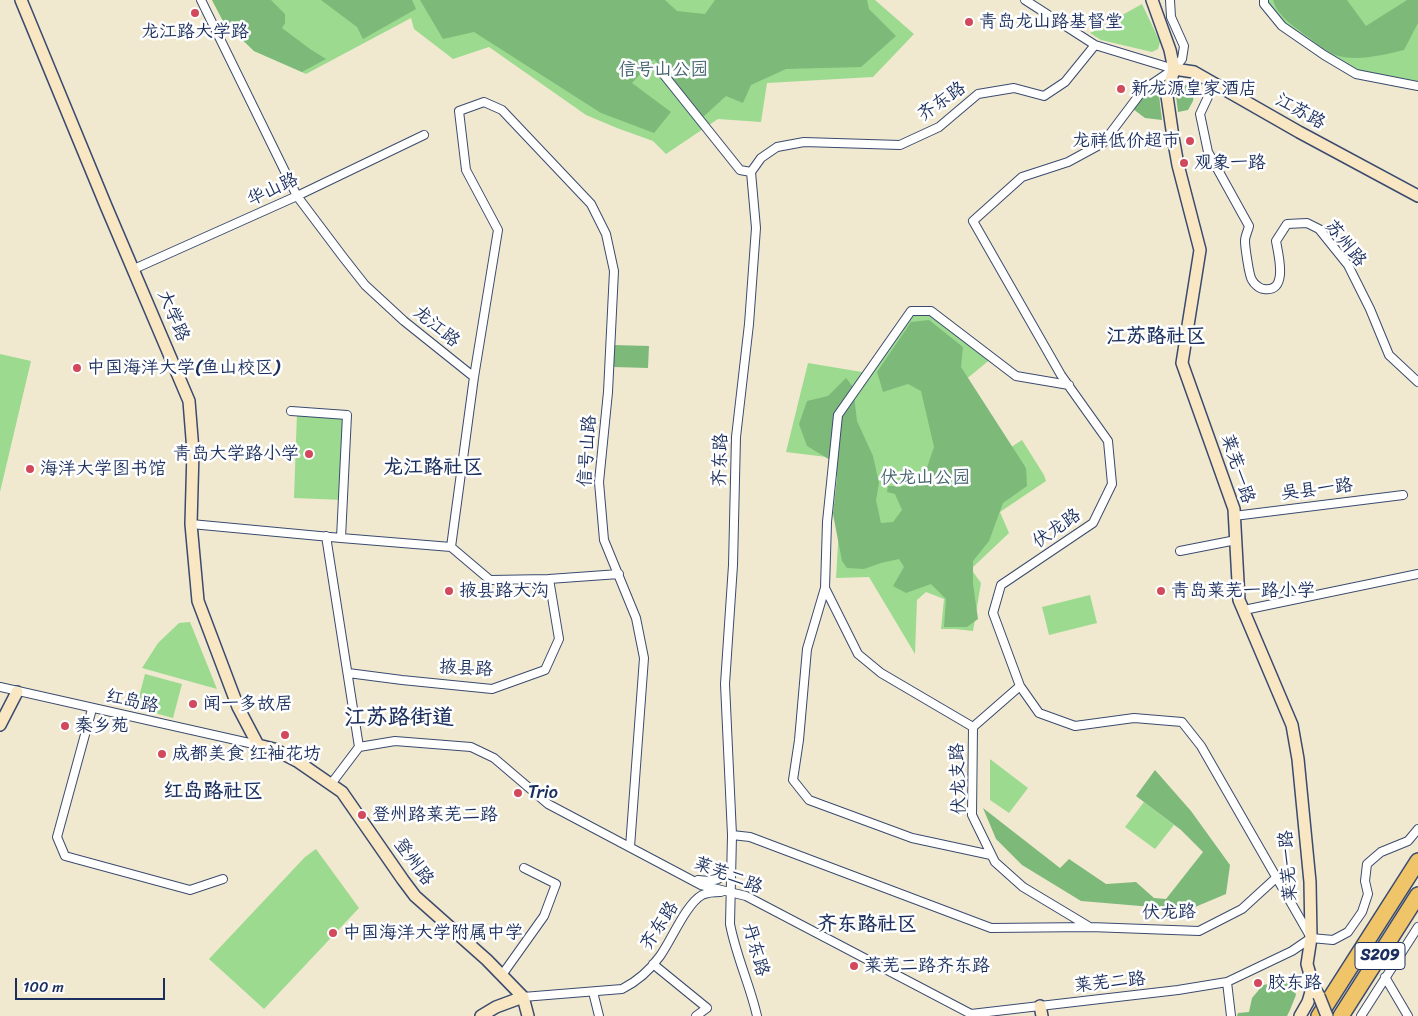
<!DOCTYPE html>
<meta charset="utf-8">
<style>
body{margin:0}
#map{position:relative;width:1418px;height:1016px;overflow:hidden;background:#f0e9d0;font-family:Sriracha,sans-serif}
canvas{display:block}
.scale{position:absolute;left:15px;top:978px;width:150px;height:22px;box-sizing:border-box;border:2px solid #1b2f5e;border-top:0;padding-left:6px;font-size:15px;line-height:18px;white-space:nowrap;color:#1b2f5e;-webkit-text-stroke:4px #fff;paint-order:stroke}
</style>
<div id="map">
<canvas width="1418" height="1016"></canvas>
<div class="scale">100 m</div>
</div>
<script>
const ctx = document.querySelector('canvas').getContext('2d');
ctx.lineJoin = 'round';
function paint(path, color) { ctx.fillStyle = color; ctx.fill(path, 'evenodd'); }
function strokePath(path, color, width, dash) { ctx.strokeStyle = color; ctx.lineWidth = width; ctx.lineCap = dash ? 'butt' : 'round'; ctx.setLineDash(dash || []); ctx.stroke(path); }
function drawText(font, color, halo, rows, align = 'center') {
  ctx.font = font + ' Sriracha,"LXGW WenKai TC",sans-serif'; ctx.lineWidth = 5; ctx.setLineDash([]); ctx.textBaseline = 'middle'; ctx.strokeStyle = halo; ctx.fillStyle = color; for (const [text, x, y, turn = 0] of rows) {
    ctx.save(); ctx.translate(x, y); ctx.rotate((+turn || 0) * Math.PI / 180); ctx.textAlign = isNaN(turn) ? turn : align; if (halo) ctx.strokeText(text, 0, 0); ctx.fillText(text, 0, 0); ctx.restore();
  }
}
paint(new Path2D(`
 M212 0H875L914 34 873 77 767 83 761 122 718 119 666 154 653 141 617 128 586 115 489 47 453 59 414 29 411 18 306 74 254 51 223 21Z
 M1264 0H1418V86L1356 74 1282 26Z
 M1142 4 1160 42 1158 49 1152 52 1101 40 1090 33Z
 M919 308 992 358 964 381 1005 451 1022 440 1044 475 1046 481 1000 512 1009 533 971 569 981 583 973 631 955 629H941L944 599 926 592 917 600 915 654 869 577 836 578 843 459 786 452 808 363 862 372Z
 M0 354 31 361 0 492Z
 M297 413 347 415 343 500 294 498Z
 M1090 595 1097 623 1049 635 1042 607Z
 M190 622 217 689 142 668 158 643 179 623Z
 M145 674 182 684 173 718 136 708Z
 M990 759 1028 788 1009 813 990 800Z
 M1144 802 1174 825 1155 849 1125 827Z
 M316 849 359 908 264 1009 209 959 305 857Z`), '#9cda90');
paint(new Path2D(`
 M212 0H271L285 14V23L282 28 310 49 326 59 302 72 254 51 223 21Z
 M321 0H412L416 9 363 39 357 27Z
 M420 0H665L677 11 705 14 715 0H867L869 9 896 36 861 67 786 69 751 85 743 103 726 96 703 117 654 59 632 83 671 112 654 133 601 113 474 32 443 39Z
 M1273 0H1347L1366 26 1407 0H1418V23L1404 50C1384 55 1355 62 1335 55 1327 52 1308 37 1300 31 1289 23 1277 14 1273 0Z
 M1185 85 1190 87 1194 92 1193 101 1188 110 1178 112 1176 96 1178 88Z
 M1151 88 1155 89 1159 95 1162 120 1145 118 1133 109 1145 93Z
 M929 320 963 347 961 367 1026 468 1027 486 1003 503 989 541 973 561V584L978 619 967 627H944L946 599 931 584 906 593 893 586 904 567 899 559 881 563 864 569 847 568 842 561 833 514 837 477 835 463 807 446 799 424 807 401 828 396 846 378 853 387 857 421 873 456 879 483 876 500 881 523 893 522 902 510 895 494 887 492 888 486H904L921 485 934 447 921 391 908 384 883 392 877 372 911 322Z
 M614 345 649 346 648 368 614 367Z
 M1155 770 1191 811 1230 865 1226 894 1188 910 1081 901 1022 865 996 839 983 808 1060 868 1069 859 1106 884 1136 882 1154 898 1166 899 1203 852 1181 830 1136 796Z
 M1286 981 1293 986 1296 995 1290 1010 1287 1016H1237L1238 1013 1249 1012 1252 998 1263 985Z`), '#7dba7a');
const street = new Path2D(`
 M201 0 297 196 343 257 365 285 404 321 474 377
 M1025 0 1095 45 1174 69
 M1170 0 1171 17 1184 46 1182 59 1174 69 1143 90 1103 143 1068 162 1022 177 973 221 1061 375 1108 441 1112 484 1093 523 1001 585 993 613 1020 686 1039 713 1075 726 1134 718 1182 722 1201 746 1310 936
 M1264 0V4L1282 26 1324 55 1356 74 1418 86
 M660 70 740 170 751 172
 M1214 84 1200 114 1208 152 1249 226C1248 231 1245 236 1245 241 1245 246 1249 276 1252 280 1254 284 1260 289 1264 289 1289 293 1278 253 1276 241L1287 224 1307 223 1319 229 1348 265 1370 309 1389 355 1418 382
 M134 269 297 196 424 135
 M291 411 347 415 341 538
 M1234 516 1403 495
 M191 524 341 538 451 547
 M326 536 359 747
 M451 547 474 377 498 230 466 170 459 111 484 102 502 110 591 204 606 234 614 271 608 392 599 482 604 540 636 618 644 658 630 847
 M451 547 490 580 549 579 619 574
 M1180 551 1236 540
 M825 588 807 649 799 740 793 780 809 800 912 838 991 855
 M1244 610 1418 574
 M348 673 402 680 492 689 545 670 559 639 549 579
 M1020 686 973 727 972 815 995 862 1023 887 1088 926
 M0 687 258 745
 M92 709 57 837 65 856 190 890 223 879
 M973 727 881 673 858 654 825 588 827 522 838 415 911 311H931L1016 376 1069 385
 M331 784 359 747 395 741 471 747 494 758 548 804 701 885 746 896 971 1014 1178 990 1227 982 1292 951 1311 938
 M732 835 750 837 991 928 1090 927 1199 931 1242 909 1277 877
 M698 880C714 882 722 881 730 867
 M1311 938 1333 940 1348 932 1362 912 1368 894 1365 881 1367 864 1381 852 1408 841 1418 829
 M653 964 707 1008 696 1016
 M502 975 544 916 556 884 524 868
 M1385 977 1408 1016
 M1227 982 1231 1016
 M593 992 599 1016
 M523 997 622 989C636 982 650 970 660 956 671 941 686 904 702 895 708 892 715 892 721 892
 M757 1016C750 985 736 956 730 924L732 835 725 684 733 565 736 437 749 324 756 228 751 172 761 158 777 147 804 142 900 145 939 127 978 94 1014 88 1044 96 1065 82 1095 45
 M1361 1016 1418 927`);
const secondary = new Path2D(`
 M21 0 106 206 189 401 193 451 191 524 198 601 238 707 258 745 274 749 297 761 342 792 403 880 415 896 487 960 523 997 528 1016
 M1152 0 1170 50 1174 69 1167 96 1173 137 1178 165 1200 250 1182 363 1234 509 1239 600 1292 725 1298 759 1310 882 1311 938 1307 964 1313 985 1319 996
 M1174 69 1194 72 1299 132 1418 196
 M0 725 17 692
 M1040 1006 1042 1016
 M481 1016 496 1007 523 997
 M1300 1016 1308 1002 1313 985`);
const highway = new Path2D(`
 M1319 1016 1418 861
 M1341 1016 1418 895`);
strokePath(street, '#3b4b6f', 10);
strokePath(secondary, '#3b4b6f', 14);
strokePath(highway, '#3b4b6f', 18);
strokePath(street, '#fff', 8);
strokePath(secondary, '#f9e7c3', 11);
strokePath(highway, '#f0c469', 15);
const secondaryBridge = new Path2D(`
 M1319 996 1327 1016`);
strokePath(secondaryBridge, '#3b4b6f', 14, []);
strokePath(secondaryBridge, '#f9e7c3', 11);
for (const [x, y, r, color] of [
 [195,13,5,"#d1495b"],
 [969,22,5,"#d1495b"],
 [1121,89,5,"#d1495b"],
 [1190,141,5,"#d1495b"],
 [1184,163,5,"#d1495b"],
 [77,368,5,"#d1495b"],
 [309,454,5,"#d1495b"],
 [30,469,5,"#d1495b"],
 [449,591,5,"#d1495b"],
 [1161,591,5,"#d1495b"],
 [193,704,5,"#d1495b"],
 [65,726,5,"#d1495b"],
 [285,735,5,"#d1495b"],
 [162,754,5,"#d1495b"],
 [518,793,5,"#d1495b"],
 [362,815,5,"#d1495b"],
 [333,933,5,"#d1495b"],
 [854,966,5,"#d1495b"],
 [1258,983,5,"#d1495b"]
]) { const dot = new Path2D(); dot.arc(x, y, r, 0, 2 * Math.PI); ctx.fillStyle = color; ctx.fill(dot); strokePath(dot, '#fff', 2); }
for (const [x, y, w] of [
 [1380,956,50]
]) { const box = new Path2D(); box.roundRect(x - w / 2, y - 13.5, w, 27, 4); ctx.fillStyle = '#fff'; ctx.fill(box); strokePath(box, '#1b2f5e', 1); }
drawText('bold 16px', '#1b2f5e', null, [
 ["S209",1380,956]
]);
drawText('18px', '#1b2f5e', '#fff', [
 ["青岛龙山路基督堂",979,22],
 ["龙江路大学路",195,32,"center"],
 ["新龙源皇家酒店",1131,89],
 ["龙祥低价超市",1180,141,"right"],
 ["观象一路",1194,163],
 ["中国海洋大学(鱼山校区)",87,368],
 ["青岛大学路小学",299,454,"right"],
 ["海洋大学图书馆",40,469],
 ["掖县路大沟",459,591],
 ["青岛莱芜一路小学",1171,591],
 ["闻一多故居",203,704],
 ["秦乡苑",75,726],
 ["成都美食",172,754],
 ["红袖花坊",285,754,"center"],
 ["Trio",528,793],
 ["登州路莱芜二路",372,815],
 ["中国海洋大学附属中学",343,933],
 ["莱芜二路齐东路",864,966],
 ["胶东路",1268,983]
], 'left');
drawText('18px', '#42626d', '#fff', [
 ["信号山公园",663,70],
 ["伏龙山公园",925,478]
]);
drawText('18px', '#1b2f5e', '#fff', [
 ["齐东路",942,102,-35],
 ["江苏路",1300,112,29],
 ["华山路",273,190,-25],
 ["苏州路",1345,244,51],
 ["大学路",173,316,67],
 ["龙江路",436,327,39],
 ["信号山路",588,451,-86],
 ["齐东路",721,460,-88],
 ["莱芜一路",1237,469,72],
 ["吴县一路",1317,490,-7],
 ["伏龙路",1057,529,-35],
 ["掖县路",466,669,3],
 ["红岛路",132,702,12],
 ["伏龙支路",959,779,-92],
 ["登州路",413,862,53],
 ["莱芜一路",1289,866,-94],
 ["莱芜二路",728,876,21],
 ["伏龙路",1169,913,-1],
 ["齐东路",660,926,-57],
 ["丹东路",755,950,74],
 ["莱芜二路",1110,983,-6]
]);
drawText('bold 20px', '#1b2f5e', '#fff', [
 ["江苏路社区",1156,337],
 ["龙江路社区",433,468],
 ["红岛路社区",213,792],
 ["齐东路社区",867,925]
]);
drawText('bold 22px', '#1b2f5e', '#fff', [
 ["江苏路街道",399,718]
]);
</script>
